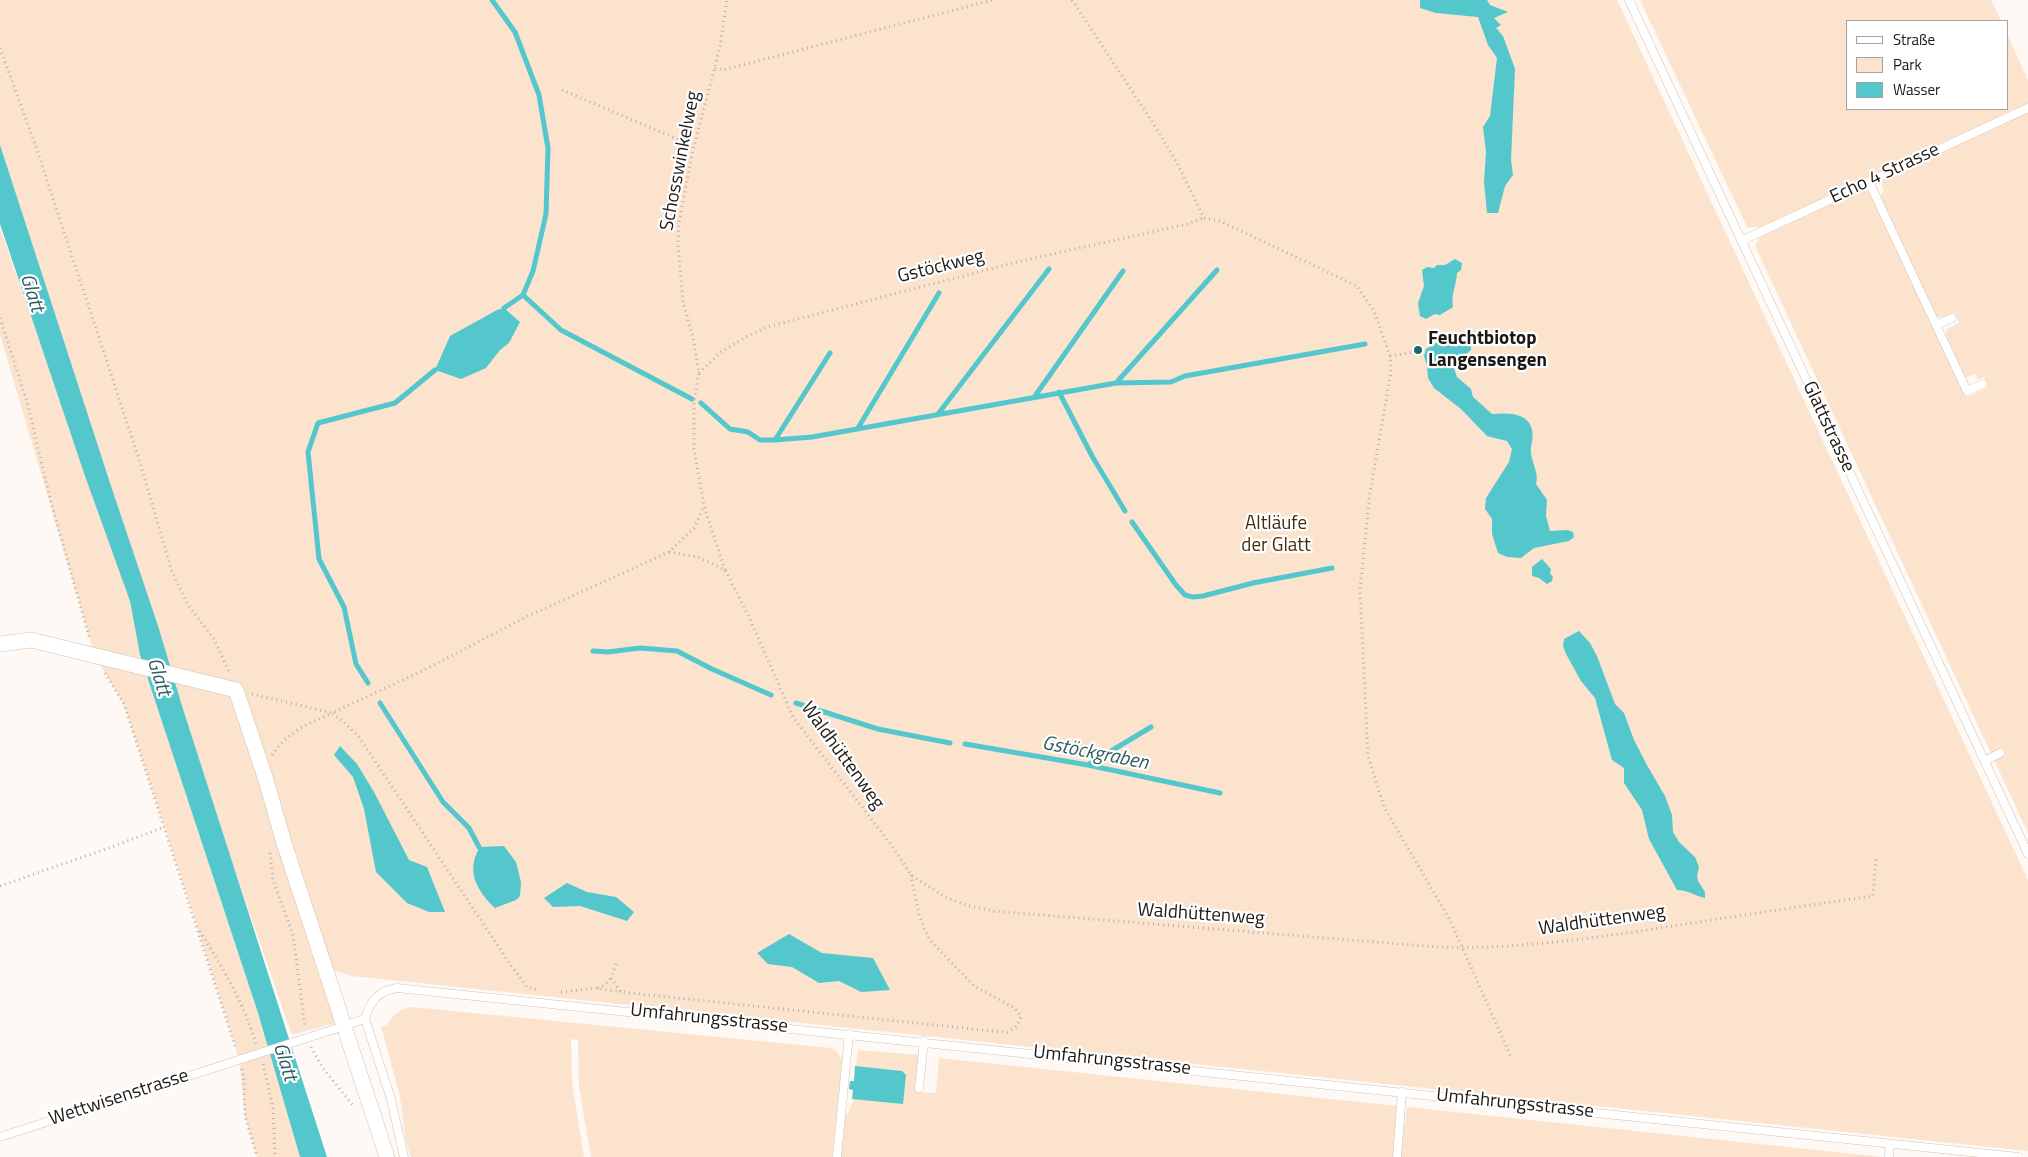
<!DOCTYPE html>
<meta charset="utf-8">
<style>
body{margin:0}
#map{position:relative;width:2028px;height:1157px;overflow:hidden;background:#fef9f5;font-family:"Titillium Web",sans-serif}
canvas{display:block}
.legend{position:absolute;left:1846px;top:20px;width:162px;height:90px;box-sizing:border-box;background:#fff;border:1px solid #a4a3a1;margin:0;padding:6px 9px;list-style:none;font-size:15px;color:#1c1915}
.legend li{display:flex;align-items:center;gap:10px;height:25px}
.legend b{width:25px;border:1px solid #a4a3a1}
</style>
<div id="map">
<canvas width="2028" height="1157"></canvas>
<ul class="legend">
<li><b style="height:6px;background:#fff"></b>Straße</li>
<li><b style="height:14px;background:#fbe3cd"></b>Park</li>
<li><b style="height:14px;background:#54c7cd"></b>Wasser</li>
</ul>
</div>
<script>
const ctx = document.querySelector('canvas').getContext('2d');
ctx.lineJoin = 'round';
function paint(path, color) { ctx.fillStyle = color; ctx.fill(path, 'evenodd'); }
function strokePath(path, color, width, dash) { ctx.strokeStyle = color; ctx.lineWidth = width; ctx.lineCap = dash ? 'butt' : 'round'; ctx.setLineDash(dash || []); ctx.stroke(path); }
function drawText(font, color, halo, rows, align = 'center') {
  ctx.font = font + ' "Titillium Web",sans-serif'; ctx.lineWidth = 4.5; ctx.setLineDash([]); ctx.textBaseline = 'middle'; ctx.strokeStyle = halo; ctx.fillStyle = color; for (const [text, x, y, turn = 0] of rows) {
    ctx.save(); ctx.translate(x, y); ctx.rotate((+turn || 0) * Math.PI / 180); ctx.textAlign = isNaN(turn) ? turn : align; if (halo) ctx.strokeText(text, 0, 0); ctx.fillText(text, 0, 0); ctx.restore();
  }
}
paint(new Path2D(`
 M0 0H1617L2028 880V1151L352 976 329 969 339 1022 292 1035 0 197Z
 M1640 0H1991L2001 21H1847V109H2007V34L2028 80V104L1764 227H1747Z
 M2028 111V833L1755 246 1759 238 1768 232 1860 190 1870 192 1966 397 1988 388 1984 377 1978 380 1975 374 1964 378 1945 338 1947 329 1959 323 1955 313 1943 318 1934 316 1880 197 1884 190 1880 180Z
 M0 228 130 601 140 655 258 1013 300 1157H257L245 1116 239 1059 197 926 124 704 95 656 0 335Z
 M412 1007 831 1048 836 1051 843 1060 832 1157H591L579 1087 578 1040 571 1039 572 1083 584 1157H411L406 1142 400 1097 381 1026H387C392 1015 400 1009 412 1007Z
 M858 1050 920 1055 916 1092 936 1093 939 1058 1397 1106 1393 1157H840L844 1118 849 1111 853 1101V1090L849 1089 850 1081H854Z
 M1407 1107 1883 1157H1400Z`), '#fbe3cd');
paint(new Path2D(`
 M1420 0H1487L1490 5 1508 12 1494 18 1501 25 1496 28 1503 36 1515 69 1511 160 1513 175 1505 186 1498 213H1487L1484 182 1486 152 1483 127 1490 116 1497 58 1488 45 1478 17 1436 13 1420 8Z
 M0 145 111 486 159 629 182 706 327 1157H300L258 1013 140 655 130 601 85 476 0 224Z
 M1455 259 1462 263 1461 270 1457 273C1456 287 1451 293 1453 307L1440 315 1435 314 1426 319 1420 316 1418 303 1424 286 1422 270 1427 267 1434 268 1437 265H1445Z
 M504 308 520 322 509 343 500 350 486 368 461 379 435 370 450 336 497 310Z
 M1458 340H1468L1471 343V350L1464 356 1451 360 1457 377 1471 389 1473 397 1492 414C1507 413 1528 412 1532 430 1534 438 1530 446 1531 454 1533 465 1539 474 1536 484L1547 500 1546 516 1550 531 1567 530 1573 532 1574 537 1569 541 1534 548 1521 558 1507 557 1498 553 1492 534V519L1485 509 1486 498 1509 462 1512 449 1507 441 1487 436 1461 409 1434 388 1428 378 1427 365 1424 356 1426 349 1438 342 1452 343Z
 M1542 559 1551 569 1550 573 1553 577 1552 581 1547 584 1539 578 1532 576V567Z
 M1579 631 1590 643 1597 656 1615 704 1624 713 1634 740 1648 767 1665 796 1672 815 1673 832 1679 842 1695 857 1699 867 1697 875 1698 881 1705 892V898C1695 896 1688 890 1677 890L1649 839 1642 810 1624 783V768L1612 760 1595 698 1581 681 1566 654 1563 646 1564 639Z
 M340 746 357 764 374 792 409 860 427 867 445 912H429L407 903 376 872 364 809 353 777 334 755Z
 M504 846 516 862 521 882 520 896 516 900 495 908C483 897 470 880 474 862 474 857 478 852 479 847Z
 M567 883 587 892 616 897 634 912 627 921 580 906 553 907 544 898Z
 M789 934 822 953 873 958 890 990 861 992 839 981 819 983 792 967 768 964 757 953Z
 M855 1066 902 1071 906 1075 903 1104 852 1099 853 1090 849 1089 850 1081H854Z`), '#54c7cd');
strokePath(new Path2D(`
 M492 0 515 32 539 95 548 148 546 214 533 271 523 295 504 308
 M523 295 561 330 692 399
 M1116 383 1217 270
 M1059 392 1092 456 1125 511
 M1035 396 1123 271
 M701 403 730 429 748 432 760 440H775L812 437 1116 383 1171 382 1185 376 1365 344
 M938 414 1049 269
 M858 428 939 293
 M775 440 830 353
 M1132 522 1176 585 1185 595 1193 597 1203 596 1253 583 1332 568
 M593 651 608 652 640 648 677 651 712 669 771 695
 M368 683 356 664 344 607 319 559 308 452 318 423 395 403 435 370
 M380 703 443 802 469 828 479 847
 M796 703 878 729 950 743
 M965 744 1088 765 1220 793
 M1088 765 1151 727`), '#54c7cd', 5);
const service = new Path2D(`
 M1629 0 2028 854
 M1869 182 1967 391 1983 384
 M1741 241 2028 108
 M1936 325 1952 318
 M1985 761 2000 753
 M342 1026 365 1019
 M919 1088 924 1041
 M0 1137 254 1055
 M404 1157 391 1099 365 1019C370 1001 378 991 397 988L2018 1157
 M837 1157 849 1034
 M1397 1157 1402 1092
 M1889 1157 1890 1144`);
const minor = new Path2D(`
 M0 644 31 640 236 690 266 780 284 843 387 1157`);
strokePath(service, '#cec3b9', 9);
strokePath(minor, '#cec3b9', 16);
strokePath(new Path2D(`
 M1072 0 1153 123 1177 163 1204 218
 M0 48 35 144 138 456 172 572 188 605 214 639 230 674
 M715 68 723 70 993 0
 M562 90 684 142 693 150
 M1204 218 1220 221 1357 286 1374 311 1390 356 1391 372 1370 493 1360 589 1368 756 1384 807 1450 920 1511 1057
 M0 318 27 402 51 502 90 640
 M1390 356 1414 352
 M699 373 721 352 746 337 767 327 1013 263 1187 224 1204 218
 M669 552 698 557 725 570 748 615 793 717 895 850 911 875 945 897 966 905 993 911 1437 947C1514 950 1591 938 1667 927 1735 916 1804 906 1873 896L1876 856
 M725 570 704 506 694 449V402L699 373 693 337 683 302 678 245 679 222 693 150 720 47 727 0
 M105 673 124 704 236 1049
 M252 694 332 713 422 671 526 617 669 552 694 528 704 506
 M272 755C288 732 307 724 332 713L344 722 359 737 510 964 527 987 538 990
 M270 853 273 880 293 935 305 1027
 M0 886 109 848 164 827
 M200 931C222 967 244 1003 256 1044
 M616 964 611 978 621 992 992 1031 1007 1032 1017 1026 1021 1017 1015 1008 974 986 929 939 919 915 911 875
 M598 988 605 985 611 978
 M561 992 597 988 621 992
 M311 1047 322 1067 354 1107
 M263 1064 273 1108 275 1157
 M242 1069 244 1080 245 1116 257 1157`), '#b6b1ad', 3, [1, 4]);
strokePath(service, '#fff', 8);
strokePath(minor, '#fff', 15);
const serviceBridge = new Path2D(`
 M254 1055 338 1028`);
strokePath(serviceBridge, '#cec3b9', 9, []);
strokePath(serviceBridge, '#fff', 8);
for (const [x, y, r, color] of [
 [1418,350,5,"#1c696d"]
]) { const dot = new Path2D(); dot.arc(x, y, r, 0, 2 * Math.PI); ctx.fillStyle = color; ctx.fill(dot); strokePath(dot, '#fff', 2); }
drawText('19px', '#1c1915', '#fff', [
 ["Schosswinkelweg",681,161,-79],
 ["Echo 4 Strasse",1885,174,-25],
 ["Gstöckweg",941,267,-14],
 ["Glattstrasse",1828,427,65],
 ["Waldhüttenweg",842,756,54],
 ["Waldhüttenweg",1201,915,4],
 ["Waldhüttenweg",1602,921,-8],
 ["Umfahrungsstrasse",709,1019,6],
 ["Umfahrungsstrasse",1112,1061,6],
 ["Wettwisenstrasse",119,1098,-18],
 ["Umfahrungsstrasse",1515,1104,6]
]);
drawText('bold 19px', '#1c1915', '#fff', [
 ["Feuchtbiotop",1428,339],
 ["Langensengen",1428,361]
], 'left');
drawText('19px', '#442c11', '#fff', [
 ["Altläufe",1276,524],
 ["der Glatt",1276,546]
]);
drawText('italic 20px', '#2e6062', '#fff', [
 ["Glatt",31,293,72],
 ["Glatt",158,677,72],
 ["Gstöckgraben",1095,754,11],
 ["Glatt",284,1062,72]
]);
</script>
